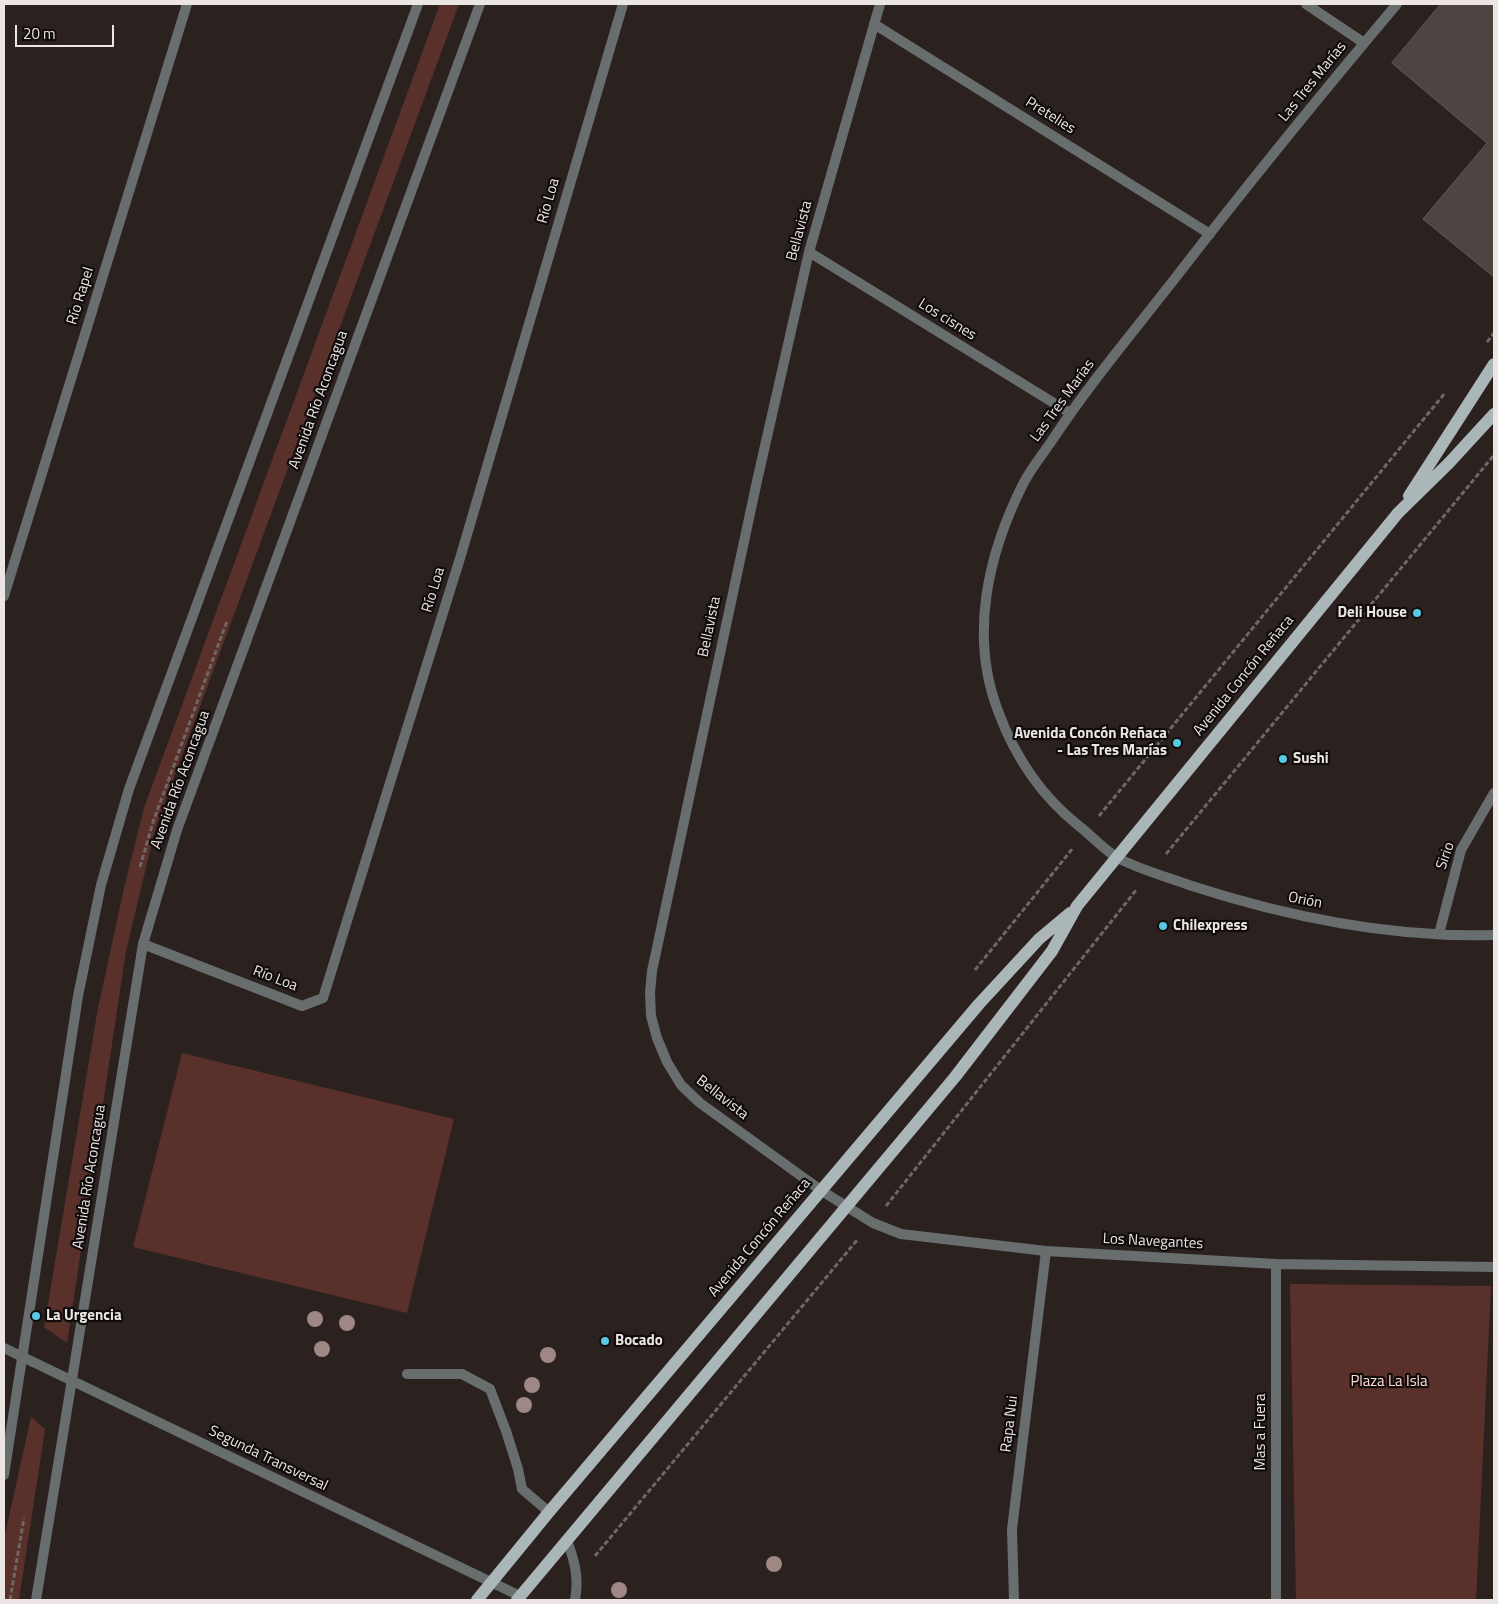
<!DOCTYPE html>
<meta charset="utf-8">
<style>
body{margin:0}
#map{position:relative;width:1498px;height:1604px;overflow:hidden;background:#2b2220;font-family:"Titillium Web",sans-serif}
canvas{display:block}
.frame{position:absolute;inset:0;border:5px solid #ebe5e4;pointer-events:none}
.scale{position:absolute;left:15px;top:25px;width:99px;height:22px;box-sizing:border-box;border:2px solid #ebe5e4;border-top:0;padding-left:6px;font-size:15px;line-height:18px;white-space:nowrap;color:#ebe5e4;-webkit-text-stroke:4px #100c0c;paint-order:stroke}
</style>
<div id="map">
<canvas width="1498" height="1604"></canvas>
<div class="frame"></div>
<div class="scale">20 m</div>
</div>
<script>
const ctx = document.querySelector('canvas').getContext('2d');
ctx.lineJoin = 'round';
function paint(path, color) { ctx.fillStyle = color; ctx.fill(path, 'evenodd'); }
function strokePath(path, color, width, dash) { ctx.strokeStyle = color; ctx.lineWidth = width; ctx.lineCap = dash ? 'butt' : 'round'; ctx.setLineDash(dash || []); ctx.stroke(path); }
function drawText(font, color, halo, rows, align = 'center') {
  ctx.font = font + ' "Titillium Web",sans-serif'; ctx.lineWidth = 4.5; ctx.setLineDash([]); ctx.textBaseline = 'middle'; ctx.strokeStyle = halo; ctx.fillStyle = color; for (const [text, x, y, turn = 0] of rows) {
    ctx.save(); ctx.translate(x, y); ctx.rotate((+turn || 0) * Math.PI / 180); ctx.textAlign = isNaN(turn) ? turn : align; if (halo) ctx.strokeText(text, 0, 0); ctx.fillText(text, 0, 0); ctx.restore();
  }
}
paint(new Path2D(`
 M440 4H459L156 826 126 951 67 1343 44 1327 98 1008 124 888 144 808Z
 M182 1053 454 1119 407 1313 133 1247Z
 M1290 1284 1491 1286 1476 1600H1296Z
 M31 1417 45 1429 19 1600H4V1539Z`), '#5a302a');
const building = new Path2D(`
 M1441 4H1494V277L1423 219 1487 143 1392 63Z`);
paint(building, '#4e4442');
strokePath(building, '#655a59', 1);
strokePath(new Path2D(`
 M1487 342 1494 333
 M1099 816 1445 393
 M1166 854 1494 455
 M140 867 153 822 227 621
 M975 970 1073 848
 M886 1206 1137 889
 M595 1556 858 1239
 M10 1600 24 1518`), '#6f6766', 3, [5, 2.5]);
strokePath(new Path2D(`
 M407 1374H462L490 1389 506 1431 518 1469 522 1489 549 1512
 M567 1541C575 1561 579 1579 575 1600`), '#686d6e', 10);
strokePath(new Path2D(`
 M880 4 809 252 757 481 652 971 650 993 651 1016 657 1038 667 1062 681 1085 700 1103 822 1191 873 1223 901 1234 1046 1251 1276 1264 1494 1267
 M1306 4 1364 43
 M1397 4C1322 93 1248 184 1176 277 1134 331 1089 384 1051 442 1042 455 1031 469 1023 484 988 554 969 635 998 711 1015 757 1041 796 1079 826 1092 836 1104 850 1118 858 1138 869 1170 878 1192 886 1288 917 1392 938 1494 935
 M874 24 1210 234
 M809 252 1070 413
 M4 596 187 4
 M1439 934 1461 850 1494 793
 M143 944 302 1006 323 998 461 555 623 4
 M1014 1600 1012 1529 1046 1251
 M1276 1600V1264`), '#686d6e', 10);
strokePath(new Path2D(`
 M4 1348 520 1596
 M4 1475 78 996 101 885 129 789 418 4
 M36 1600 143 944 177 830 480 4`), '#686d6e', 10);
strokePath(new Path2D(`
 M1409 496 1494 364
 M477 1600 549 1512 979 1004 1039 939 1070 913
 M517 1600 955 1077 1052 951 1077 906 1398 513 1449 463 1494 414`), '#abb6b9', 12);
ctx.fillStyle = '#9f8783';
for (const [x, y] of [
 [315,1319],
 [347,1323],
 [322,1349],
 [548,1355],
 [532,1385],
 [524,1405],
 [774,1564],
 [619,1590]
]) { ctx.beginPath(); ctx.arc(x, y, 8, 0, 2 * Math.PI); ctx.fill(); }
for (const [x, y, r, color] of [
 [1417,613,5,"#59c8e5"],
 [1177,743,5,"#59c8e5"],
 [1283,759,5,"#59c8e5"],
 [1163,926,5,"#59c8e5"],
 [36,1316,5,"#59c8e5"],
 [605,1341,5,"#59c8e5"]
]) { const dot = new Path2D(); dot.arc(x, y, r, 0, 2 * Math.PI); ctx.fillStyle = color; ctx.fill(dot); strokePath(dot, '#100c0c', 2); }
drawText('15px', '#ebe5e4', '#100c0c', [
 ["Las Tres Marías",1313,82,-51],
 ["Pretelies",1050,116,32],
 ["Río Loa",549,201,-74],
 ["Bellavista",800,231,-75],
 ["Río Rapel",81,296,-73],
 ["Los cisnes",947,320,32],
 ["Avenida Río Aconcagua",319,400,-70],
 ["Las Tres Marías",1063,401,-54],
 ["Río Loa",434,590,-73],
 ["Bellavista",710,627,-78],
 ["Avenida Concón Reñaca",1244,676,-51],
 ["Avenida Río Aconcagua",181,780,-70],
 ["Sirio",1446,856,-71],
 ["Orión",1305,901,11],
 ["Río Loa",275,979,21],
 ["Bellavista",722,1098,38],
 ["Avenida Río Aconcagua",90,1177,-81],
 ["Avenida Concón Reñaca",760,1238,-50],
 ["Los Navegantes",1153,1242,3],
 ["Rapa Nui",1010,1424,-83],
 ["Mas a Fuera",1261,1432,-90],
 ["Segunda Transversal",268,1459,26]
]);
drawText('bold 15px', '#ebe5e4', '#100c0c', [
 ["Deli House",1407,613,"right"],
 ["Avenida Concón Reñaca",1167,734,"right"],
 ["- Las Tres Marías",1167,751,"right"],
 ["Sushi",1293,759],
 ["Chilexpress",1173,926],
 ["La Urgencia",46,1316],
 ["Bocado",615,1341]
], 'left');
drawText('15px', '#fedad4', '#100c0c', [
 ["Plaza La Isla",1389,1382]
]);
</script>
